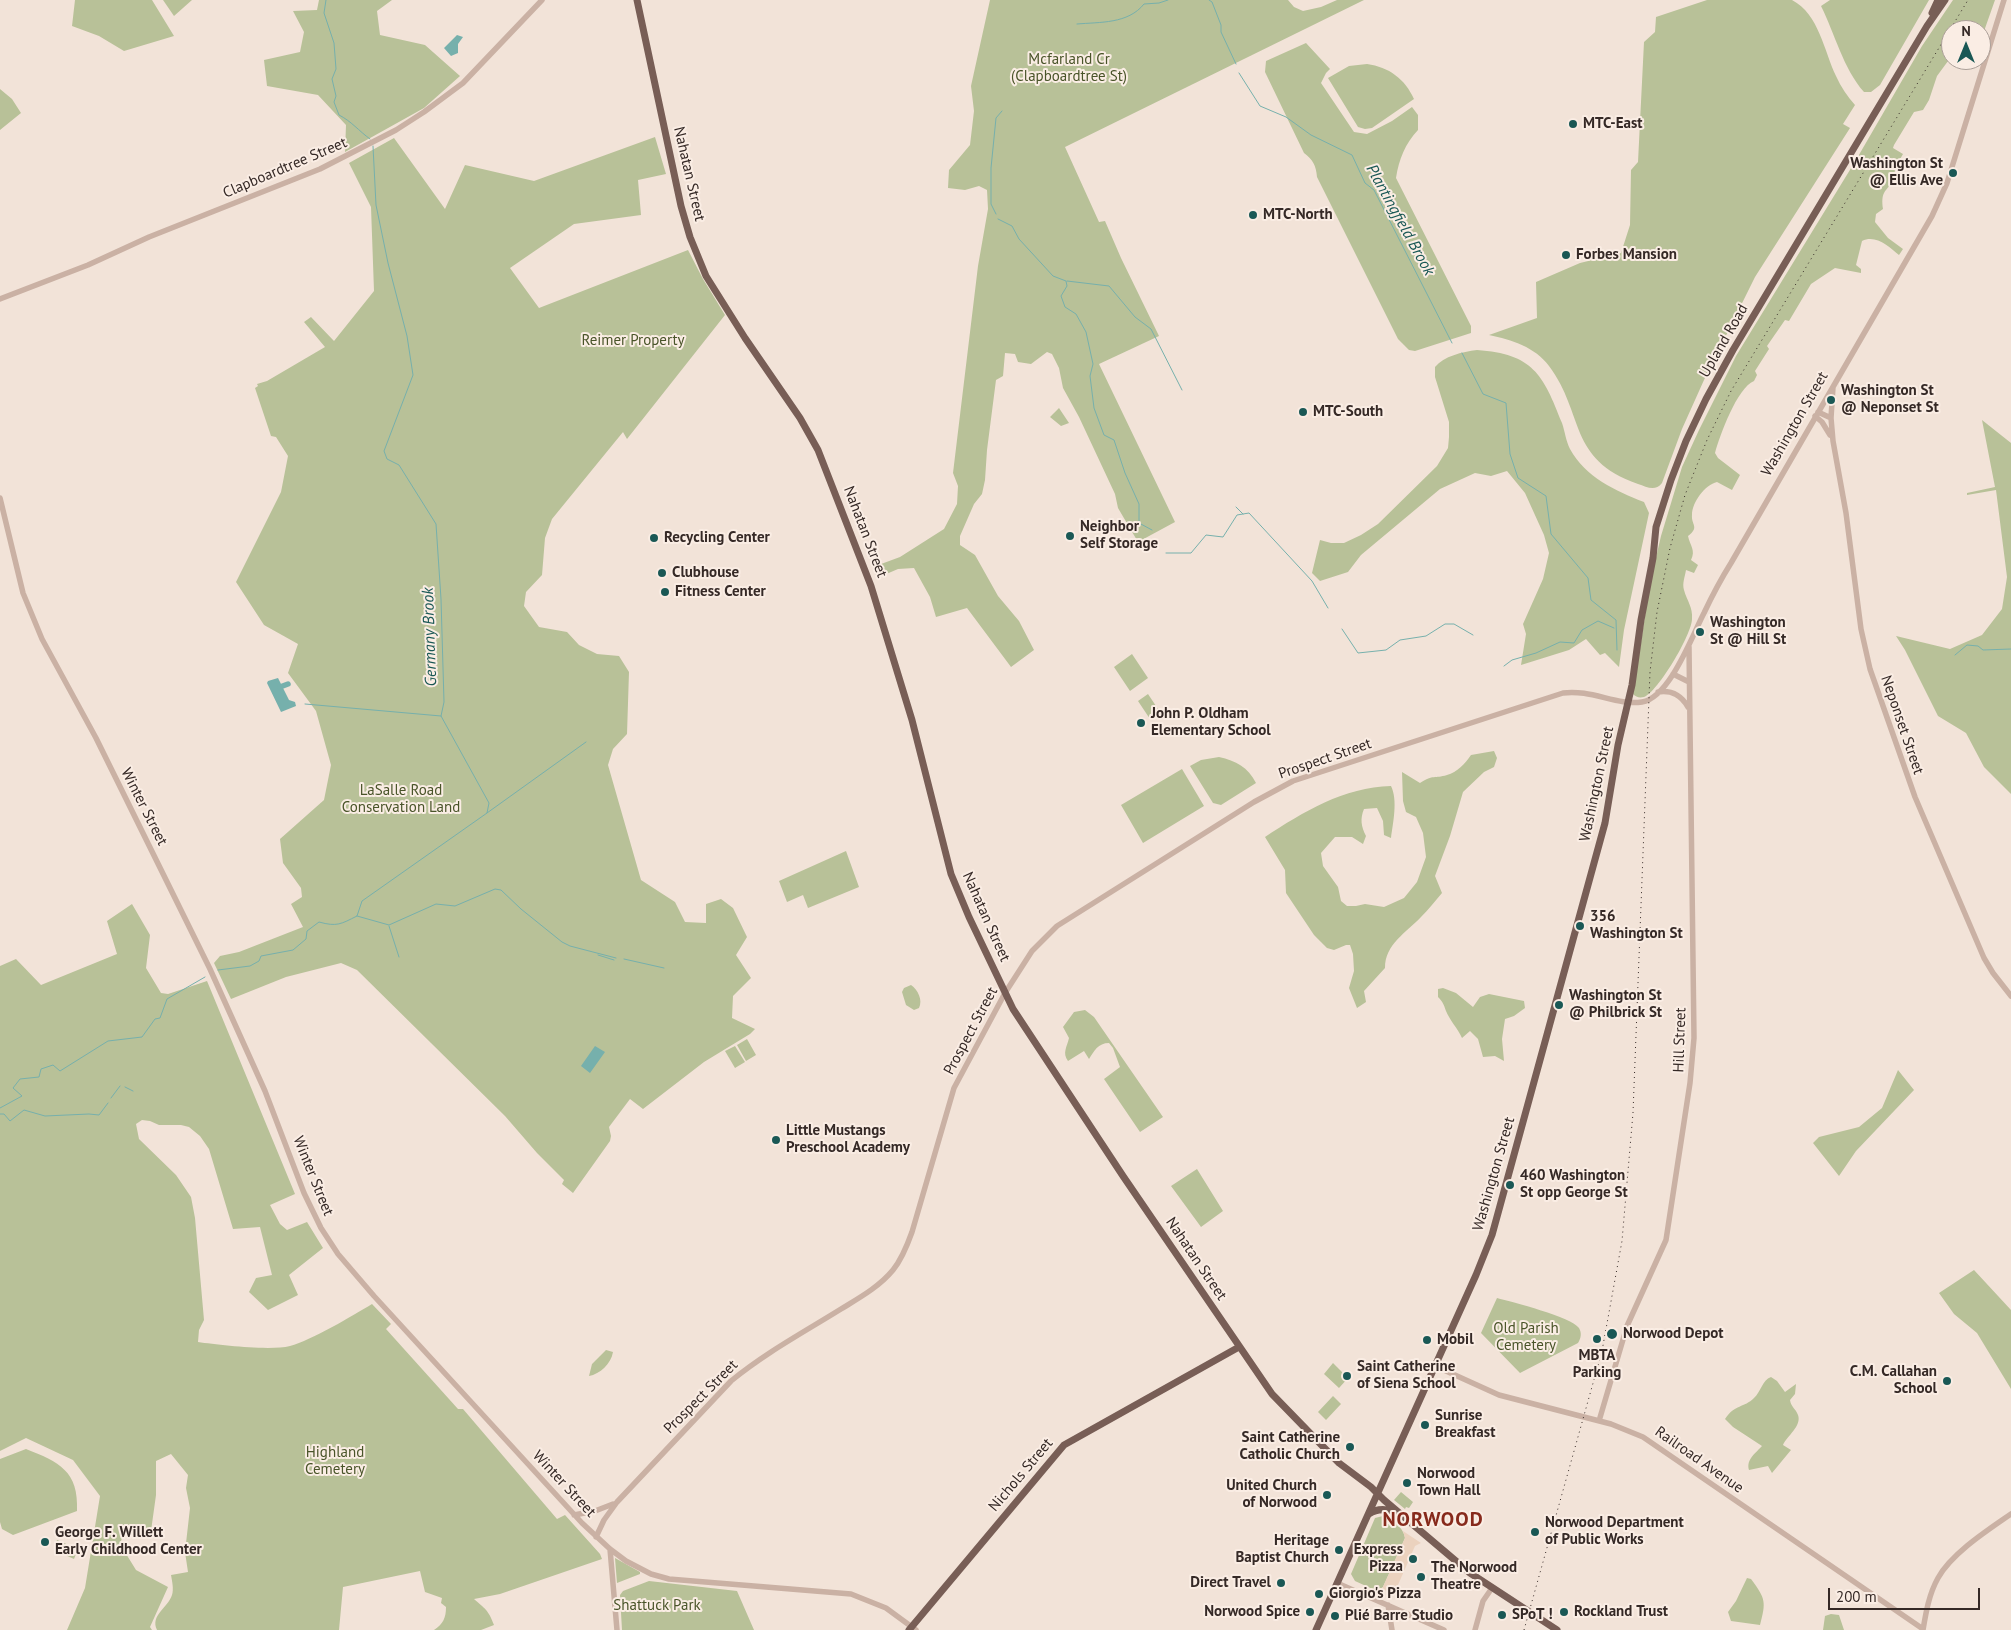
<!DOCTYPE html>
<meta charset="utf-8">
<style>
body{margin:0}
#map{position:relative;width:2011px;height:1630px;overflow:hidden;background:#f2e3d8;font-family:"PT Sans",sans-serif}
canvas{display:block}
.north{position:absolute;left:1941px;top:20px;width:50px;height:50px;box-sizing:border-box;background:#faede4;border:1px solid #ab9f98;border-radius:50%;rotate:0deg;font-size:14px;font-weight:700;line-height:20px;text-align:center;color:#352926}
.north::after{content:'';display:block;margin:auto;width:18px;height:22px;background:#1a5855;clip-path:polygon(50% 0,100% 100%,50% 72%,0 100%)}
.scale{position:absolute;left:1828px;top:1588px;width:152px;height:22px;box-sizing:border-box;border:2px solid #352926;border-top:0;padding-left:6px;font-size:15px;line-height:18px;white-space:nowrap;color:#352926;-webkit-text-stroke:4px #faede4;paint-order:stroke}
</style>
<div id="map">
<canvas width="2011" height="1630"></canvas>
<div class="north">N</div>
<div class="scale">200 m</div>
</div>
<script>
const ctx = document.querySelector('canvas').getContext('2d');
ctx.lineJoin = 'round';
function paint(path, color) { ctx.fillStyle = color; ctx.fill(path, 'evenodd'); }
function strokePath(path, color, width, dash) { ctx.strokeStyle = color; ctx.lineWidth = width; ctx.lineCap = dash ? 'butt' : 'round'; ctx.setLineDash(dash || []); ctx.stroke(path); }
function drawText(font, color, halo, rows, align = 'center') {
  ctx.font = font + ' "PT Sans",sans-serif'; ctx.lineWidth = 4; ctx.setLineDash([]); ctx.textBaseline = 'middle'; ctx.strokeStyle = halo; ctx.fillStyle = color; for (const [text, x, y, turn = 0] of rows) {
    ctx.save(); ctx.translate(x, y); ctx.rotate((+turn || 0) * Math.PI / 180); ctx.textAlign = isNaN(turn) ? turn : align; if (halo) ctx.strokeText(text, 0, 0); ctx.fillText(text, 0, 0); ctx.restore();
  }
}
paint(new Path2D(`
 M75 0H152L174 36 124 51 99 36 72 26Z
 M163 0H192L174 16Z
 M319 0H392L377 11 380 35 425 45 460 76 424 108 345 152 346 125 318 95 267 86 264 60 300 52 304 32 293 11 317 10Z
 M990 0H1288L1294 7 1303 11 1321 7 1337 0H1364L1065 147 1099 222 1105 221 1121 258 1159 336 1099 364 1175 522 1138 542 1118 508 1115 494 1079 417 1063 388 1059 368 1052 354 1047 352 1031 364 1018 362 1015 354 1005 353 1003 376 996 380 987 450 985 480 982 494 974 504 960 536V545L975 555 998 596 1019 621 1034 650 1011 667 967 608 936 617 930 597 914 568 898 569 877 578 873 567 900 557 944 529 957 504 958 486 953 473 978 266 988 209 987 190 979 186 965 190 948 188 949 170 970 145 974 111 971 86Z
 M1707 0H1792C1819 14 1824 51 1836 76 1841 87 1847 96 1855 105L1843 124 1850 128 1755 277 1704 380 1682 429 1662 483C1655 492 1647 487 1638 484 1567 459 1585 414 1549 366 1535 347 1512 340 1489 335L1537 318 1536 282 1580 263 1621 253 1630 225 1631 170 1638 162 1644 42 1655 32 1656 17Z
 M1830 0H1929L1880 85 1871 92H1864C1843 68 1835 34 1821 6Z
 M1953 0H1995L1983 34H1981V30H1951V57L1937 76 1929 100 1923 110 1914 112 1894 145 1893 148 1903 154 1895 168 1894 181C1884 192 1881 193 1883 209L1876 214 1875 222 1888 238 1903 249 1899 255C1889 247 1876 234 1862 241L1856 265 1861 269V273L1835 268 1811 284 1789 321 1785 320 1767 346 1769 349 1755 371 1757 375 1754 381C1737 388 1720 435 1715 453L1718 458 1740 475 1732 490 1717 482C1705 485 1692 502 1692 515 1691 525 1700 527 1688 536 1690 546 1696 550 1691 560L1698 565 1694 573 1686 570C1685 577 1682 583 1684 590 1687 601 1693 607 1692 619 1692 634 1658 692 1644 697 1639 698 1636 697 1633 694L1650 583 1661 536 1682 467 1699 430 1736 356 1856 160 1922 46Z
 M1306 43 1330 69 1326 73 1321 83 1354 132 1367 134 1392 121 1412 107 1418 115V130C1405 144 1399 159 1396 178L1471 326V333L1415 351 1409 350 1398 339 1317 177C1316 165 1313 160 1304 153L1265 72 1266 61Z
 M1367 64C1389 67 1405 79 1414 99L1372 128 1365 129 1358 127 1328 78 1349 66Z
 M0 89 12 99 21 113 0 130Z
 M655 137 666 174 638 180 641 215 574 224 510 268 539 308 688 250 703 279 725 315 627 439 623 432 552 519 545 538 542 575 526 592 524 606 539 627 567 632 579 645 597 654 619 656 629 672 627 734 613 749 608 765 641 880 675 902 685 922 706 923V904L721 899 733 908 747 937 736 955 751 978 733 996 732 1018 755 1029 750 1034 704 1062 643 1109 630 1099 609 1127 611 1136 610 1141 573 1193 562 1184 564 1180 537 1153 505 1116 357 970 341 963 286 977 231 999 214 963 220 956 239 952 303 927 291 904 302 897 301 888 283 863 280 839 324 800 331 765 316 711 288 673 298 644 264 625 236 582 281 492 288 456 276 437 271 436 255 388 258 386 257 384 267 381 325 347 304 322 311 317 334 341 374 291 371 207 349 163 394 138 445 209 465 165 534 181Z
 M1477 350C1533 354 1543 374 1562 423 1565 432 1566 441 1570 449 1585 477 1616 491 1644 502L1649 513 1624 630 1619 667 1605 653 1600 655 1586 639 1569 650 1521 665 1526 634 1523 624 1543 579 1549 553 1544 535 1525 493 1507 471 1491 476 1475 473 1440 489 1361 555 1348 572 1320 581 1312 573 1320 540 1331 543H1344L1361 535 1378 524 1437 466 1448 448 1449 437V422L1435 377V367C1444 356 1462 352 1477 350Z
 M1059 408 1069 423 1061 426 1050 417Z
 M1982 420 2011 443V794L1984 767 1966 733 1938 716 1905 650 1896 636 1950 649 1982 635 2002 609 2007 577 1996 490 1967 495V493L1995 487Z
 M1132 654 1148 678 1130 691 1114 667Z
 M1148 694 1160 712 1150 719 1138 701Z
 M1494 751 1497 758 1494 767 1484 772 1463 792 1450 836 1435 876 1442 893C1435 901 1428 910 1421 917 1406 933 1385 944 1385 968L1364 991 1366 1002 1357 1008 1349 988 1354 971 1353 954 1350 945H1346L1334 950 1327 948 1314 935 1286 893 1285 870 1265 837C1303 812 1344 787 1391 786 1398 800 1393 823 1391 838L1384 835 1383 821 1377 808 1364 809C1360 819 1361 826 1366 836L1363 844 1352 837H1335L1321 853 1323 866 1338 887 1341 901 1347 906H1356L1365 904 1384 907 1404 898 1417 882 1426 857 1423 833 1416 817 1406 812 1403 801 1402 772 1420 783C1434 774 1434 779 1447 775 1457 772 1465 764 1471 755Z
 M1219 757C1236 761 1248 767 1256 783L1221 805 1213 803 1190 766 1201 760Z
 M1182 769 1204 806 1143 843 1121 805Z
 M846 851 859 887 808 908 803 895 787 902 779 881Z
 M132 904 150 935 146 968 161 993 168 994 207 981 295 1194 270 1205 280 1224 287 1230 307 1222 323 1248 289 1275 298 1295 268 1310 249 1292 256 1278 272 1275 260 1227 233 1229 209 1149 200 1136 189 1127 181 1125H159L150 1121 142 1120 136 1124 139 1139 176 1175 191 1197 195 1218 204 1320 199 1330 198 1342C219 1345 270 1351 290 1346 312 1340 352 1316 372 1304L391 1324 386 1329 458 1409H463L557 1519 565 1515 600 1554 602 1559 500 1594 474 1599C485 1609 488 1609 494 1625L481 1630H434C443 1624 446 1618 446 1607L441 1603 442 1598 425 1592 420 1571 343 1587 339 1630H157C150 1615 168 1608 172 1595 174 1589 172 1581 171 1575L188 1572 185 1552 190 1508 186 1488 188 1475 171 1454 156 1461V1495L151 1531 125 1529 120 1544 136 1570 168 1587 150 1627 152 1630H67L85 1588 100 1496 73 1460 26 1438 0 1451V966L16 959 41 985 117 954 107 921Z
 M911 985C918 990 923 1000 919 1008L914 1010 906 1005 902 992 904 988Z
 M1443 988 1456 993 1473 1007 1480 997 1489 994 1524 1001 1525 1008 1514 1016 1505 1019 1502 1039 1504 1061 1495 1056 1483 1057 1478 1039 1470 1031 1462 1038C1458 1029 1449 1019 1446 1011 1444 1005 1443 1002 1438 997V989Z
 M1085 1010 1094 1017 1163 1117 1140 1132 1104 1079 1120 1067 1113 1048 1109 1043C1098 1043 1094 1051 1089 1059L1084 1051 1068 1061C1062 1053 1067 1047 1069 1038L1063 1027 1074 1012Z
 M747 1039 756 1055 746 1061 737 1045Z
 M735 1046 745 1062 735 1068 725 1051Z
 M1898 1070 1914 1090 1856 1151 1839 1176 1813 1143 1819 1137 1859 1127 1882 1108Z
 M1197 1169 1223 1211 1201 1227 1171 1186Z
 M1974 1270 2011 1310V1389L1977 1333 1954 1314 1939 1293Z
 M1497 1298C1512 1302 1572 1317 1579 1328 1582 1333 1581 1338 1578 1343L1520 1373 1481 1333Z
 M606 1350 613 1352C611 1364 600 1374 589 1376L592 1364Z
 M1333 1363 1348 1378 1339 1388 1324 1374Z
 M1771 1377 1777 1381 1785 1392 1796 1384 1795 1394 1790 1400C1791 1407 1796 1409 1798 1415 1802 1426 1787 1436 1783 1445L1791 1450 1772 1473 1768 1466 1749 1470C1746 1459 1756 1453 1762 1446L1733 1427 1725 1419C1735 1404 1744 1408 1754 1398 1761 1392 1762 1380 1771 1377Z
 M1333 1396 1341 1404 1326 1420 1318 1412Z
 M26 1449C59 1462 79 1471 77 1511L13 1535 2 1529 0 1522V1459Z
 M1401 1492 1413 1502 1409 1508 1406 1507 1405 1509 1394 1500Z
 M1383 1516C1392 1519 1404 1528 1405 1538L1383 1587 1377 1591 1355 1581 1351 1574 1375 1518Z
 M57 1540 78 1549 74 1559 63 1554 64 1552 55 1548Z
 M615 1558 640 1572V1574L617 1583Z
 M1747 1578 1751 1579C1766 1599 1766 1602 1760 1625L1731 1621 1728 1612 1736 1601Z
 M649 1581 737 1591 754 1630H622L620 1595 623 1591Z
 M1831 1614 1839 1615 1844 1630H1823L1825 1616Z`), '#b8c198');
paint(new Path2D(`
 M1403 1531 1421 1543 1415 1546 1394 1594 1382 1589 1405 1538Z`), '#ebd2be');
paint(new Path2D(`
 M457 35 463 37 458 44V53L451 56 444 48Z
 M278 678 289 700 295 702 296 706 281 712 267 683 268 681Z
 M595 1046 605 1052 590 1073 581 1066Z`), '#76b0ac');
strokePath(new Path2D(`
 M326 0 324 13 334 43 336 69 332 79 336 96 334 102 339 115C351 121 359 131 370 139
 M1209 0 1212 2 1221 25V32L1236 64
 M1077 24C1100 22 1128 24 1144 4L1159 3 1168 0
 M1239 73 1260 106 1286 117 1311 135 1352 155 1365 183 1374 190 1452 343
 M996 214 991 204V168L996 118 1002 111
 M998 219 1012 226 1019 239 1053 276 1066 281 1067 286 1061 296 1065 307 1076 314 1086 332 1093 364 1090 376 1094 408 1104 435 1114 440 1125 473 1139 504V523L1152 530
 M1067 281 1109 286 1135 317 1151 329 1182 390
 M1462 353 1483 394 1506 403 1510 454 1518 478 1546 496 1551 534 1588 578 1591 600 1616 620 1617 650
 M1236 507 1243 514
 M1166 553H1191L1206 535 1223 537 1237 515 1249 513 1312 581 1328 608
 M1342 629 1358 653 1386 650 1400 640 1426 636 1445 624H1454L1473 635
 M1955 655 1967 645 1978 646 1983 650 2011 649
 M1504 666 1512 660 1536 653 1560 642 1574 643 1582 630 1598 621 1614 628
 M305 704 441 716
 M487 813 586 742
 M357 916 389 925 436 904 455 906 495 889 501 890 521 909 562 942 570 946 616 958
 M389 926 399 957
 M598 955 614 960
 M624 959 664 968
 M218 970 250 966 259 961 261 956 293 950 306 939 307 931 319 922C337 927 341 924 357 916L362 901 487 813 489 803 441 716 444 702 441 599 436 524 399 465 387 459 384 451 413 375 407 336 388 263 376 205 373 146
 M125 1087 133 1091
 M111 1098 120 1086
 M0 1108 22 1096 13 1088 20 1079 39 1077 41 1069 53 1065 60 1071 108 1041 142 1037 155 1019 160 1018 167 999 205 977
 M0 1114H4L10 1121 24 1110 45 1116 89 1114 99 1115 108 1103`), '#76b0ac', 1);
strokePath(new Path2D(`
 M280 687 288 684`), '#76b0ac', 5.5);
strokePath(new Path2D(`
 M0 299 88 265 149 237 320 169 396 130 424 112 463 83 542 0
 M1833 387 1831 418 1833 441 1846 513 1861 629 1870 669 1915 797 1984 958 1993 973 2011 996
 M1818 412 1831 418
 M1815 416 1822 422 1830 435
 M0 498 23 593 42 639 96 738 210 969 265 1091 304 1193 321 1228 338 1254 374 1296 582 1523 610 1549 626 1561 651 1574 669 1579 851 1594 886 1608 916 1630
 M1673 674 1689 682
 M1658 692C1672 690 1681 695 1688 707
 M1435 1366 1499 1395 1611 1424 1643 1437 1923 1629
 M1599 1421 1627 1326 1666 1240 1690 1083 1694 1038 1689 647
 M574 1515 595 1511 613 1504
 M596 1537 604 1520 617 1502 731 1381C765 1353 804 1332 841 1309 859 1298 879 1287 893 1270 902 1259 907 1246 912 1232L954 1088 1005 993 1032 951 1057 926 1254 802 1293 781 1563 693C1591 689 1617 706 1642 702 1670 697 1692 636 1704 613 1712 596 1721 579 1731 563L1932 216 1947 183 2004 0
 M610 1549 617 1630
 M1337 1583 1444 1630
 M1388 1605 1392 1630
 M1475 1630 1483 1601 1492 1588
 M1923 1630C1926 1612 1929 1594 1938 1578 1952 1553 1988 1530 2011 1514`), '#cab1a4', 5.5);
strokePath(new Path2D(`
 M637 0 681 206 690 237 706 276 745 338 800 418 818 450 871 586 912 720 951 874 969 917 1013 1009 1123 1176 1272 1394 1339 1463 1371 1487 1384 1500 1470 1573 1557 1630
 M1932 13 1938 0
 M1369 1514C1377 1508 1387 1509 1396 1512
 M909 1630 1064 1445 1239 1347
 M1316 1630 1476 1275 1492 1235 1605 823 1618 745 1632 685 1641 620 1653 558 1656 527 1671 480 1686 441 1706 399 1733 350 1927 26 1945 0`), '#785e56', 7);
strokePath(new Path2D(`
 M1524 1630 1602 1351 1622 1241 1633 1113 1650 672 1657 612 1670 548 1685 495 1707 440 1731 391 1968 0`), '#352926', 1, [1, 4]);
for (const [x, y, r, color] of [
 [1573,124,5,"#1a5855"],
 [1953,173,5,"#1a5855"],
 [1253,215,5,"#1a5855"],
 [1566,255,5,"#1a5855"],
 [1831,400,5,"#1a5855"],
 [1303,412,5,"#1a5855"],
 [1070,536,5,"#1a5855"],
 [654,538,5,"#1a5855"],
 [662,573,5,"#1a5855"],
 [665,592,5,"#1a5855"],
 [1700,632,5,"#1a5855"],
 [1141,723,5,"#1a5855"],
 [1580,926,5,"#1a5855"],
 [1559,1005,5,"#1a5855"],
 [776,1140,5,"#1a5855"],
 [1510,1185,5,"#1a5855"],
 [1612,1334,6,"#1a5855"],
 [1597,1339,5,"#1a5855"],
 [1427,1340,5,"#1a5855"],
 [1347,1376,5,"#1a5855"],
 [1947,1381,5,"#1a5855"],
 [1425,1425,5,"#1a5855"],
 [1350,1447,5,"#1a5855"],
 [1407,1483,5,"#1a5855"],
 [1327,1495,5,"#1a5855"],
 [1535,1532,5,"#1a5855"],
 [45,1542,5,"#1a5855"],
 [1339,1550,5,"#1a5855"],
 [1413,1559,5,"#1a5855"],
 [1421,1577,5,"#1a5855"],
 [1281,1583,5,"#1a5855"],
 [1319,1594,5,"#1a5855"],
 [1310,1612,5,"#1a5855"],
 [1564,1612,5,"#1a5855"],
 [1502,1615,5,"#1a5855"],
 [1335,1616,5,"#1a5855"]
]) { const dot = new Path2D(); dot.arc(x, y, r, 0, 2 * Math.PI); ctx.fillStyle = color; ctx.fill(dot); strokePath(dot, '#faede4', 2); }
drawText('15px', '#495429', '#faede4', [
 ["Mcfarland Cr",1069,60],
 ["(Clapboardtree St)",1069,77],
 ["Reimer Property",633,341],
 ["LaSalle Road",401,791],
 ["Conservation Land",401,808],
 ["Old Parish",1526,1329],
 ["Cemetery",1526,1346],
 ["Highland",335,1453],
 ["Cemetery",335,1470],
 ["Shattuck Park",657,1606]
]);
drawText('bold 15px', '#352926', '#faede4', [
 ["MTC-East",1583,124],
 ["Washington St",1943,164,"right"],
 ["@ Ellis Ave",1943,181,"right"],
 ["MTC-North",1263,215],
 ["Forbes Mansion",1576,255],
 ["Washington St",1841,391],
 ["@ Neponset St",1841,408],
 ["MTC-South",1313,412],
 ["Neighbor",1080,527],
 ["Self Storage",1080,544],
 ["Recycling Center",664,538],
 ["Clubhouse",672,573],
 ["Fitness Center",675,592],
 ["Washington",1710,623],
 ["St @ Hill St",1710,640],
 ["John P. Oldham",1151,714],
 ["Elementary School",1151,731],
 ["356",1590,917],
 ["Washington St",1590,934],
 ["Washington St",1569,996],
 ["@ Philbrick St",1569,1013],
 ["Little Mustangs",786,1131],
 ["Preschool Academy",786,1148],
 ["460 Washington",1520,1176],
 ["St opp George St",1520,1193],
 ["Norwood Depot",1623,1334],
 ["Mobil",1437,1340],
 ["MBTA",1597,1356,"center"],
 ["Parking",1597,1373,"center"],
 ["Saint Catherine",1357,1367],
 ["of Siena School",1357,1384],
 ["C.M. Callahan",1937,1372,"right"],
 ["School",1937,1389,"right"],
 ["Sunrise",1435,1416],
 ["Breakfast",1435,1433],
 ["Saint Catherine",1340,1438,"right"],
 ["Catholic Church",1340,1455,"right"],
 ["Norwood",1417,1474],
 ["Town Hall",1417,1491],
 ["United Church",1317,1486,"right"],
 ["of Norwood",1317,1503,"right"],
 ["Norwood Department",1545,1523],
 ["of Public Works",1545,1540],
 ["George F. Willett",55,1533],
 ["Early Childhood Center",55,1550],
 ["Heritage",1329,1541,"right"],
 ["Baptist Church",1329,1558,"right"],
 ["Express",1403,1550,"right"],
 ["Pizza",1403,1567,"right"],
 ["The Norwood",1431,1568],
 ["Theatre",1431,1585],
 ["Direct Travel",1271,1583,"right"],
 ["Giorgio's Pizza",1329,1594],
 ["Norwood Spice",1300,1612,"right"],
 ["Rockland Trust",1574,1612],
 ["SPoT !",1512,1615],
 ["Plié Barre Studio",1345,1616]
], 'left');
drawText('15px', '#352926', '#faede4', [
 ["Clapboardtree Street",285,168,-23],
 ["Nahatan Street",689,174,77],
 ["Upland Road",1724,341,-60],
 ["Washington Street",1795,424,-60],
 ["Nahatan Street",865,532,69],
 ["Neponset Street",1902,725,71],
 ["Prospect Street",1325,759,-19],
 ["Washington Street",1597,784,-78],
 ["Winter Street",144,807,63],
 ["Nahatan Street",986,917,66],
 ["Prospect Street",971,1031,-62],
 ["Hill Street",1680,1040,-88],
 ["Washington Street",1494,1174,-74],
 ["Winter Street",313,1176,68],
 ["Nahatan Street",1196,1259,56],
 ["Prospect Street",701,1397,-45],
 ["Railroad Avenue",1699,1460,35],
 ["Nichols Street",1021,1475,-50],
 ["Winter Street",564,1484,47]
]);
drawText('italic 16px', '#1a5855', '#faede4', [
 ["Plantingfield Brook",1400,220,61],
 ["Germany Brook",430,637,-92]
]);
ctx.letterSpacing = '1px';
drawText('bold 20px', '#872a1c', '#faede4', [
 ["NORWOOD",1433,1520]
]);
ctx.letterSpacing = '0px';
</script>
